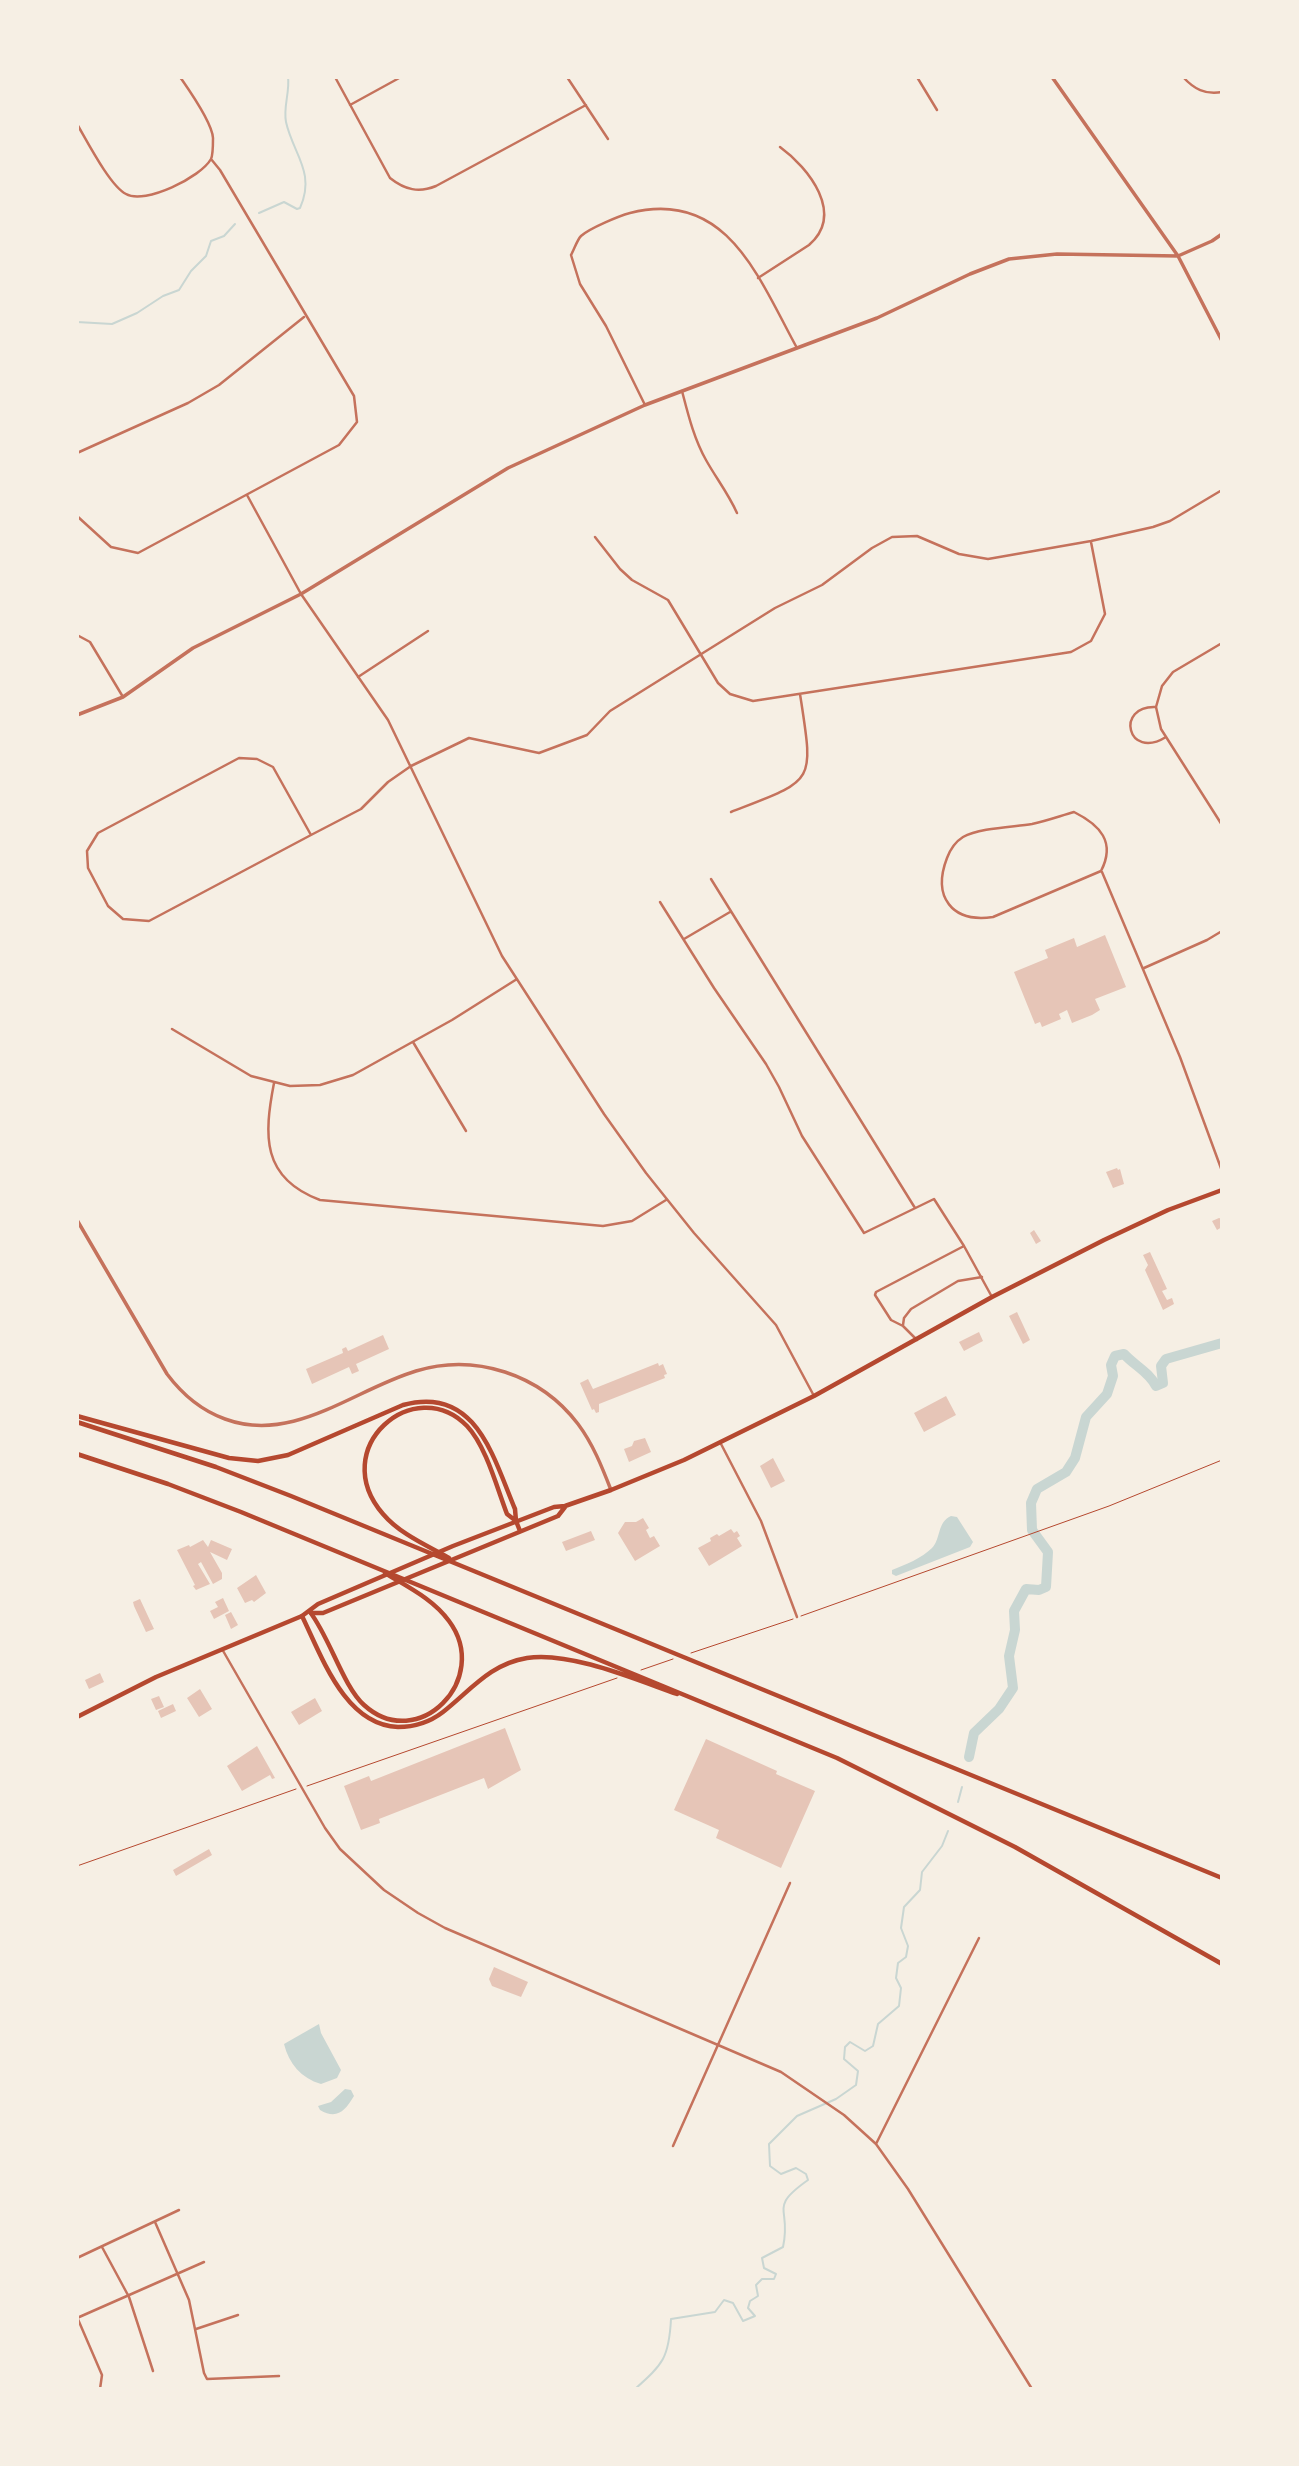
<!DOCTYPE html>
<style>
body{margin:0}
#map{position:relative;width:1299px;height:2466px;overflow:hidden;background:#f6efe4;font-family:Barlow,sans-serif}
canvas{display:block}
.frame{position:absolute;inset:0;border:79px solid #f6efe4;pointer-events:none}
</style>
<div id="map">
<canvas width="1299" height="2466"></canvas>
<div class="frame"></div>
</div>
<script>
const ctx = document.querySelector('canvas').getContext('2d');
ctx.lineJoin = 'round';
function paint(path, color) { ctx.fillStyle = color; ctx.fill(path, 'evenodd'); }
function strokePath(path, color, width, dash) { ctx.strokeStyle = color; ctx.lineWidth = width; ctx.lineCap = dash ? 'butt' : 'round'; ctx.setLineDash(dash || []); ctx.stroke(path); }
paint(new Path2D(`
 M951 1516 957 1517 973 1542 970 1547 896 1576 892 1574V1570C905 1565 922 1558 932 1548 941 1539 937 1522 951 1516Z
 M319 2024 321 2033 341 2070 337 2078 321 2084C301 2078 289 2064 284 2044Z
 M345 2089 351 2090 354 2096C345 2111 337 2120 320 2110L318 2106 331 2102Z`), '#c9d6d2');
strokePath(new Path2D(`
 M259 213 284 202 297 209 300 208C316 172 293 154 286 122 283 107 290 92 288 77
 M77 322 112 324 137 313 163 296 179 290 191 271 206 256 211 241 224 236 235 224
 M958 1802 962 1787
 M635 2389C663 2364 669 2358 671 2319L715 2312 724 2300 733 2303 743 2321 755 2316 748 2308 750 2301 758 2296 756 2285 762 2279H774L776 2274 764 2268 762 2258 783 2247C792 2207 767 2209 808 2180L806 2174 796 2168 781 2174 770 2166 769 2144 797 2116 836 2099 856 2085 858 2071 844 2059 845 2047 850 2042 865 2051 873 2046 878 2024 899 2006 901 1988 896 1978 898 1963 906 1957 908 1946 901 1928 904 1907 920 1890 922 1872 942 1846 948 1831`), '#c9d6d2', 2);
strokePath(new Path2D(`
 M969 1757 974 1733 999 1709 1013 1688 1009 1656 1015 1630 1014 1611 1026 1589 1039 1590 1046 1587 1048 1552 1032 1530 1031 1503 1037 1489 1066 1472 1075 1458 1086 1417 1107 1394 1113 1376 1111 1365 1115 1356 1124 1354C1135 1366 1149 1372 1156 1386L1163 1383 1161 1366 1166 1359 1222 1343`), '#c9d6d2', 10);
paint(new Path2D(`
 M1105 935 1126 987 1095 999 1100 1010 1092 1015 1072 1023 1067 1010 1059 1014 1061 1019 1042 1027 1040 1022 1035 1024 1014 972 1048 958 1045 950 1074 938 1077 947Z
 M1117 1168 1118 1170 1120 1169 1124 1184 1113 1188 1106 1172Z
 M1219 1218 1222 1219V1227L1217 1230 1212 1221Z
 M1034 1230 1041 1241 1036 1244 1030 1233Z
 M1150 1252 1167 1289 1162 1291 1167 1300 1172 1298 1174 1304 1163 1310 1145 1270 1148 1265 1143 1255Z
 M1017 1312 1030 1340 1023 1344 1009 1316Z
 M979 1332 983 1341 964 1351 959 1342Z
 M383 1335 389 1349 356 1364 359 1371 352 1374 349 1367 312 1384 306 1369 343 1353 342 1349 346 1347 348 1351Z
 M658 1363 659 1366 663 1364 667 1374 664 1375 665 1378 599 1404V1412L596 1413 594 1409 592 1410 580 1383 588 1379 593 1389Z
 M946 1396 956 1415 924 1432 914 1413Z
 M645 1438 651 1452 629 1462 624 1449 632 1446 634 1441Z
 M773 1458 785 1481 771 1488 760 1466Z
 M643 1518 649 1528 646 1530 650 1538 654 1536 660 1546 635 1561 618 1533 625 1522H636Z
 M731 1529 734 1533 737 1531 740 1536 737 1538 742 1546 709 1566 698 1548 711 1541 710 1538 717 1534 719 1536Z
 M591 1531 595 1540 566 1551 562 1542Z
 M203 1540 208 1547 211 1540 232 1549 227 1560 210 1552 222 1573V1579L213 1584 201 1562 198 1564 210 1584 196 1590 193 1586 195 1585 177 1550 189 1545 190 1547Z
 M256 1575 266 1593 254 1602 252 1600 245 1603 237 1588Z
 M223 1598 229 1611 214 1619 210 1611 218 1607 215 1602Z
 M140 1599 154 1629 146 1632 134 1606 133 1602Z
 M231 1612 238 1625 231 1629 225 1615Z
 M100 1673 104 1682 89 1689 85 1680Z
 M200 1689 212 1709 199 1717 187 1698Z
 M159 1696 164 1707 156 1710 151 1699Z
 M315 1698 322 1711 299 1725 291 1712Z
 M173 1704 176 1711 161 1718 158 1711Z
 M505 1728 521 1770 488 1789 484 1778 379 1819 380 1823 361 1830 344 1786 369 1776 371 1781Z
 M706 1739 777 1771 776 1774 815 1791 781 1868 716 1838 719 1830 674 1810Z
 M257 1746 275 1778 272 1779 270 1775 242 1791 227 1766Z
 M209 1849 212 1855 176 1876 173 1870Z
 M494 1967 528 1982 521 1997 492 1986 489 1979Z`), '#e6c5b7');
strokePath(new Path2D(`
 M801 1616 1109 1506 1222 1460
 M691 1653 793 1619
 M641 1670 673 1659
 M307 1786 617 1678
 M77 1866 296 1789`), '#b5482f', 1);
strokePath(new Path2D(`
 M335 77 390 178C405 190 419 193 436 186L586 105
 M567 77 608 139
 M917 77 937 110
 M1183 77C1194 89 1205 95 1222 92
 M350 105 401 77
 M77 124C87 141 110 186 126 194 145 205 201 177 211 159 213 155 213 143 213 138 212 122 189 90 180 77
 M758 278 809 245C845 214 809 168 780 147
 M682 391C688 414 694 439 706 460 716 478 728 493 737 513
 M645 405 606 326 580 284 571 255C574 250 577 240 581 236 590 228 619 216 630 213 727 188 759 279 797 348
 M77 453 188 403 219 385 304 317
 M247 495 301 594 388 720 502 956 604 1114 646 1173 694 1233 776 1325 814 1396
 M77 516 111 547 138 553 339 445 357 422 354 396 220 170 211 159
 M595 537 620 569 632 580 668 600 718 683 730 694 753 701 1071 652 1091 641 1105 614 1091 542
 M77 635 90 642 123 697
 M1222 643 1173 672 1162 686 1156 707 1161 729 1222 825
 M358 677 428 631
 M1156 707C1115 705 1127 761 1166 737
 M239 758 257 759 273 767 311 835 149 921 123 919 108 906 88 868 87 851 98 833Z
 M731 812C816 779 814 785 800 694
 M1074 812C1100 825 1116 842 1101 871L993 917C952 923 932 897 947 858 950 850 955 842 963 837 979 828 1013 827 1032 824 1046 821 1060 816 1074 812Z
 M311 835 361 809 388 782 411 766 469 738 539 753 587 735 610 711 775 608 822 585 872 548 892 537 917 536 959 554 988 559 1091 541 1153 527 1170 521 1222 490
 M1102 872 1180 1057 1222 1171
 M711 879 915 1208
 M660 902 714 988 766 1064 779 1087 802 1136 864 1233 934 1199 964 1246 992 1297
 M684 939 730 912
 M1144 968 1207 940 1222 931
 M172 1029 251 1076 290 1086 320 1085 353 1075 452 1020 517 979
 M413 1042 466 1131
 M274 1083C264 1135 261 1178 320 1200L603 1226 632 1221 666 1200
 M903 1325 904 1318 911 1309 958 1281 982 1277
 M917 1340 903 1326 891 1320 875 1295 876 1292 964 1246
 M720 1442 761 1521 797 1617
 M222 1649 325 1828 340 1849 384 1890 418 1913 445 1928 781 2072 844 2115 876 2144 908 2189 1032 2389
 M876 2144 979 1938
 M673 2146 790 1883
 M155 2222 189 2300 204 2373 207 2379 279 2376
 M102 2247 129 2297 153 2371
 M77 2258 179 2210
 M77 2317 102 2375 100 2389
 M77 2318 204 2262
 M196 2329 238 2315`), '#c5725c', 2.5);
strokePath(new Path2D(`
 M1052 77 1178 256 1222 341
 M77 715 123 697 193 648 301 594 508 468 645 405 877 318 970 274 1009 259 1057 254 1178 256 1212 241 1222 234
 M77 1220 167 1374C182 1394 200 1410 225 1419 293 1444 353 1390 416 1371 475 1353 540 1374 578 1424 593 1444 602 1467 611 1490`), '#c5725c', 3.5);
strokePath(new Path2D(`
 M311 1613H323L558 1516 565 1507
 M77 1717 156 1677 302 1616 318 1604 453 1546 554 1507 565 1506 611 1490 684 1460 814 1396 992 1297 1104 1240 1168 1210 1222 1190`), '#b5482f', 4.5);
strokePath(new Path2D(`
 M77 1416 229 1458 258 1461 288 1455 403 1405C476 1385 493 1457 515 1509L516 1521 520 1531
 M77 1422 216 1467 291 1496 1222 1878
 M77 1454 168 1484 241 1512 837 1758 1015 1847 1222 1964
 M449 1558C426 1545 400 1534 383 1514 326 1448 415 1372 467 1426 486 1446 497 1488 507 1514L516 1521
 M310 1612C330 1638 343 1686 364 1705 418 1754 492 1679 449 1621 433 1599 408 1587 385 1573
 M302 1616C322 1657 345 1725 398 1727 415 1727 430 1722 443 1712 471 1690 490 1664 527 1658 570 1651 637 1680 677 1694`), '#b5482f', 4.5);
</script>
